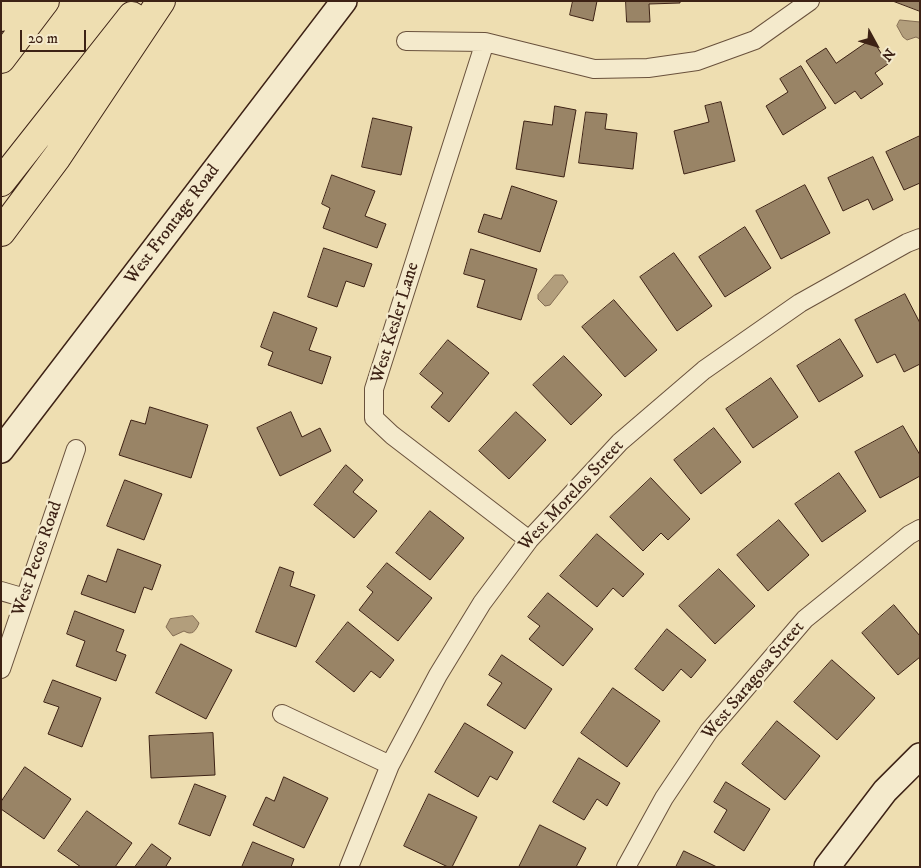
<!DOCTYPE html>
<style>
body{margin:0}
#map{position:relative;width:921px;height:868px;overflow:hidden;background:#eedeb1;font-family:"IM FELL DW Pica",serif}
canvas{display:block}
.frame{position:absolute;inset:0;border:2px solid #3d2215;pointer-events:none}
.north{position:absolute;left:851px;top:20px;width:50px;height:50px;-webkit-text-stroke:4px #f4eacc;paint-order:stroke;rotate:129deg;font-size:14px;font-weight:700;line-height:20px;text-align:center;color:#3d2215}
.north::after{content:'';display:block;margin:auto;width:18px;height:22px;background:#3d2215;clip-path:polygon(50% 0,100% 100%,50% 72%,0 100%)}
.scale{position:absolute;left:20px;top:30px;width:66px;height:22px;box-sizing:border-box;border:2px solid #3d2215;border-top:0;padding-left:6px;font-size:15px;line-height:18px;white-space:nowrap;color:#3d2215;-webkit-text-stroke:4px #f4eacc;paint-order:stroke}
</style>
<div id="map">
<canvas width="921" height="868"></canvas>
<div class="frame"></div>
<div class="north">N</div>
<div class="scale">20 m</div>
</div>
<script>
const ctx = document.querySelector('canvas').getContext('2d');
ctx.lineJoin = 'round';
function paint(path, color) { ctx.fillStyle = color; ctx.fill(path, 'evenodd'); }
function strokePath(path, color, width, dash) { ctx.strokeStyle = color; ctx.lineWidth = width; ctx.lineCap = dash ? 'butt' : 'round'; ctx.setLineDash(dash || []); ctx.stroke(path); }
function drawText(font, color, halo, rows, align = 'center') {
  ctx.font = font + ' "IM FELL DW Pica",serif'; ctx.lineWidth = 4.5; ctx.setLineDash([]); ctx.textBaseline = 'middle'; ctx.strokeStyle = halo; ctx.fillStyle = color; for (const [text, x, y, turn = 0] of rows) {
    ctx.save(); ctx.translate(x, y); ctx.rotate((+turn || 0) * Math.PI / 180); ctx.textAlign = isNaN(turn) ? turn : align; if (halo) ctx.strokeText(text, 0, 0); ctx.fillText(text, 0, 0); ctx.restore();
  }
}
const water = new Path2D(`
 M900 20 920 22V39L916 37 907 40 903 37 897 26Z
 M555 275H563L568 282 550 305 545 306 538 299V295Z
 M193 616 199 623C196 631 192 636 184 631L173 636 166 627 170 619Z`);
paint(water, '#b29e7c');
strokePath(water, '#836c53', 1);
const building = new Path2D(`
 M573 1H597L593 21 570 15Z
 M626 1H680V3L649 4 650 22H627Z
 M893 1H920V11Z
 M872 39 888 64 875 73 883 84 861 99 855 91 835 104 806 61 826 48 836 63Z
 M801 66 826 108 783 135 766 106 788 92 780 79Z
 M721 102 735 161 684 174 674 131 709 122 705 106Z
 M555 106 576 110 564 177 516 169 524 121 552 125Z
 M586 112 607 114 605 129 637 133 633 169 579 163Z
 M373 118 412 127 401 175 362 167Z
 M920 136V183L904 190 886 152Z
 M873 157 893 200 873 210 868 199 843 211 828 178Z
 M332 175 375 191 365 216 386 224 377 248 323 228 330 208 322 204Z
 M805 185 830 233 781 259 756 211Z
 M512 186 557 201 540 252 478 232 484 214 501 219Z
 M745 227 771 268 725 297 699 257Z
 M324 248 372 264 364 287 346 281 337 307 308 297Z
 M471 249 537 269 521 320 477 307 485 280 464 274Z
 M674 253 712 306 677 331 640 277Z
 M905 294 920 323V364L904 372 895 354 877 363 855 320Z
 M614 300 657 350 625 377 582 327Z
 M274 312 317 328 309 350 331 357 322 384 268 365 273 352 261 347Z
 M840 339 863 376 819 402 797 366Z
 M448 340 489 373 449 422 431 407 443 393 420 374Z
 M564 356 602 395 571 425 533 385Z
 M771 378 798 417 753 448 726 409Z
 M150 407 208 425 191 478 119 455 131 420 145 424Z
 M291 412 302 437 320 428 331 451 280 476 257 428Z
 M516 412 546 440 509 479 479 451Z
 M903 426 920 455V476L880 498 855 452Z
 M714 428 741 462 701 494 674 460Z
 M346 465 363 480 353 492 377 511 354 538 314 505Z
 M839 473 866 511 822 542 795 504Z
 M651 478 690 519 668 540 661 533 643 551 610 517Z
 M125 480 162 494 144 540 107 526Z
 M430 511 464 538 430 580 396 553Z
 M779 520 809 555 768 591 737 555Z
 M597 534 644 574 623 597 613 588 597 607 560 576Z
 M118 549 161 565 152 590 144 587 135 613 81 594 88 575 106 582Z
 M387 563 432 598 398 641 359 610 373 592 367 587Z
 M280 567 294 572 290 586 315 595 296 647 256 632Z
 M719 569 755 606 715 644 679 606Z
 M548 593 593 629 563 666 529 639 540 626 528 617Z
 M894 605 920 636V657L898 675 862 633Z
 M75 611 124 630 116 651 126 655 116 681 76 666 85 641 67 634Z
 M348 622 394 660 380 678 371 671 354 692 316 662Z
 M667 629 706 660 691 678 681 669 663 691 635 669Z
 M181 644 232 670 206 719 156 693Z
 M502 655 552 689 525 729 487 705 502 683 489 675Z
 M832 660 875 698 837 740 794 702Z
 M53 680 101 698 82 747 48 734 59 707 44 702Z
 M613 688 660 721 627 767 581 733Z
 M777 721 820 756 785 800 742 764Z
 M465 723 513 752 497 780 490 776 478 797 435 772Z
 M213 733 215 775 151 778 149 736Z
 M579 758 620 783 607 806 597 799 584 820 553 802Z
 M25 767 71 799 44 839 1 809V802Z
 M284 777 328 798 304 848 253 825 266 797 274 801Z
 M726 782 770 809 744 851 714 832 727 810 714 802Z
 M195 784 226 796 210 836 179 824Z
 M429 794 477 817 452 867H448L404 846Z
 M87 811 132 843 115 867H81L58 851Z
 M540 825 586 848 576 867H519Z
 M253 842 294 859 291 867H242Z
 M152 844 171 858 166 866 168 867H135Z
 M684 851 717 867H676Z`);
paint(building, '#998466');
strokePath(building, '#3d2215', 1);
const street = new Path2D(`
 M406 41 485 42 594 69 648 68 697 61 755 40 810 1
 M485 42 374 389V418L392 435 529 540
 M1 591 25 598
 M1 669 76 449
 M282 714 390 765
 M349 867 390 765 438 675 482 603 529 540 620 442 704 370 800 303 907 243 920 238
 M626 867 664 798 709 731 805 619 909 535 920 529`);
const secondary = new Path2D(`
 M1 450 344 1
 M827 867 885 791 920 756`);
const highway = new Path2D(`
 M1 17 13 1
 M1 59 45 1
 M1 182 132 16
 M1 232 57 157 161 1`);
strokePath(street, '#69513c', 20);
strokePath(secondary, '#3d2215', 28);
strokePath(highway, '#3d2215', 30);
strokePath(street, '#f4eacc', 18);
strokePath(secondary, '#f4eacc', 25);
strokePath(highway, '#eedeb1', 28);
drawText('18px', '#3d2215', '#f4eacc', [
 ["West Frontage Road",173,225,-53],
 ["West Kesler Lane",396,323,-73],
 ["West Morelos Street",572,496,-47],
 ["West Pecos Road",38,559,-71],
 ["West Saragosa Street",754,681,-50]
]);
</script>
